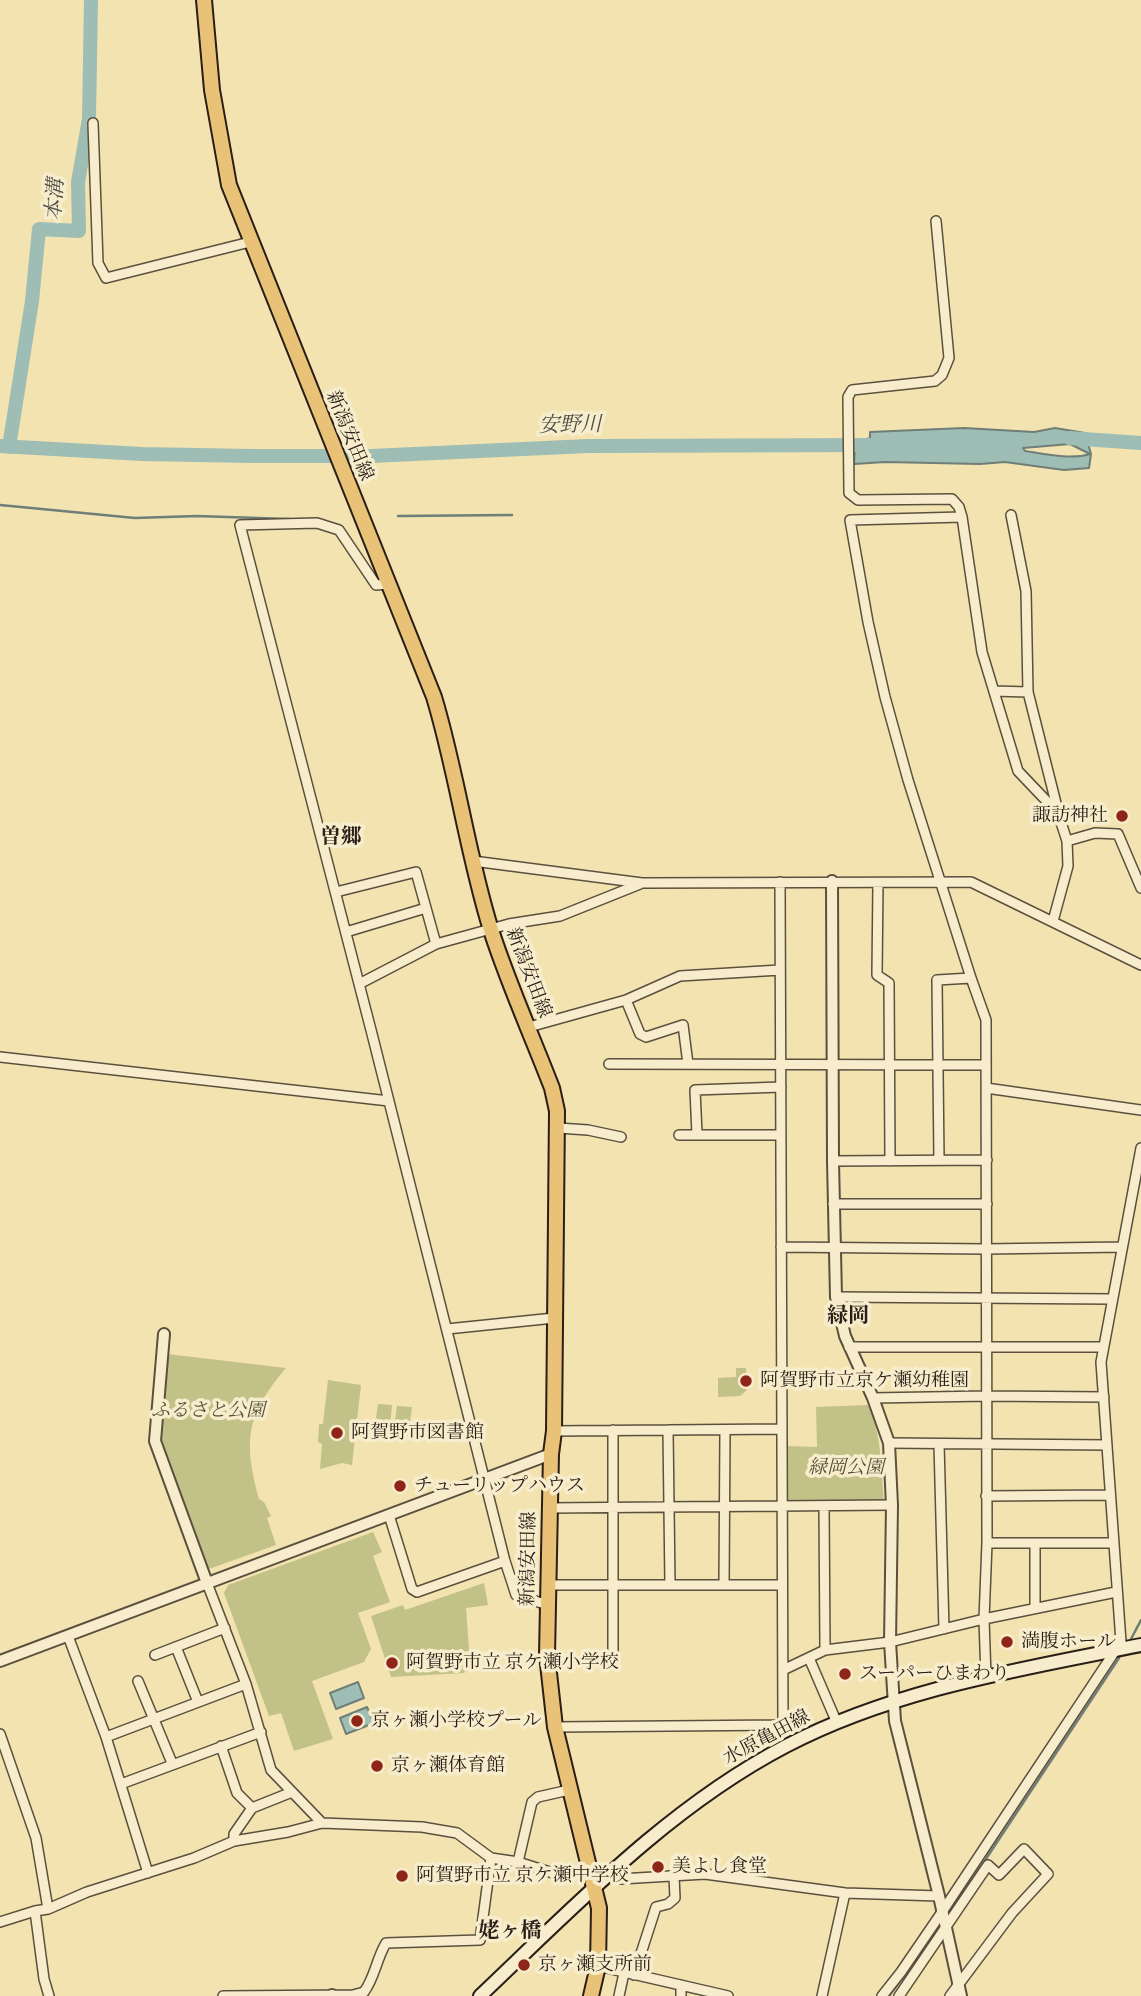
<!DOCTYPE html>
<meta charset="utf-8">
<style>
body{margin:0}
canvas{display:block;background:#f2e3b1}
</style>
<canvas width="1141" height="1996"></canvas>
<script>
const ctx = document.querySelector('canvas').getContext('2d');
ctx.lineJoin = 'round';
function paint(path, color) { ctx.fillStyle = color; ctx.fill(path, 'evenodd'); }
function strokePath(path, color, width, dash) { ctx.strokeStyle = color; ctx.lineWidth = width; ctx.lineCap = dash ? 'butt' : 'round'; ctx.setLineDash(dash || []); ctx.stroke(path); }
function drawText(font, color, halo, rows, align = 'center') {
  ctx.font = font + ' Alegreya,"Noto Serif JP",serif'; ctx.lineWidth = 7; ctx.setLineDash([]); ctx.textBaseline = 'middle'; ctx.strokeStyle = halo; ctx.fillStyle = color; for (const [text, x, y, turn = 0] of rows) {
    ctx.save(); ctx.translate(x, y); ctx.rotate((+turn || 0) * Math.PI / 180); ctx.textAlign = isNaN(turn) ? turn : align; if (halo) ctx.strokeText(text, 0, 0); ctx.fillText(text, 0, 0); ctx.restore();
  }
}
paint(new Path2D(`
 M167 1354 286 1368C246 1415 243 1440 259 1499L264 1502 271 1516 267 1518 276 1545 209 1569 158 1438Z
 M736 1368H746L747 1390 740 1396 718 1397V1378L736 1377Z
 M328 1380 361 1385 352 1465 342 1463 320 1469 322 1444 318 1442 319 1424H323Z
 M378 1404 392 1405 389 1435 374 1433Z
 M868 1405C882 1434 881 1470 884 1502L788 1503 787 1446 817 1447 816 1407Z
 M397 1406 412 1407 408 1436 393 1435Z
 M373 1532 382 1552 373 1556 390 1602 358 1613 371 1649 364 1662 312 1681 333 1739 294 1751 281 1713 269 1716 224 1593 228 1585Z
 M484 1583 488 1605 466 1608 470 1663 464 1673 391 1677 371 1616 403 1605 405 1610Z`), '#c2c187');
const water = new Path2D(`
 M964 428 1034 432 1055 428 1085 433 1091 454 1089 468 1064 470 1005 462 980 464 885 462 854 464C855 448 852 443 870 438V432ZM1070 444 1090 454C1071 460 1045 454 1025 451L1023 448Z
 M358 1682 364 1698 336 1709 330 1693Z
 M367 1707 374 1723 346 1734 340 1718Z`);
paint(water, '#9dbdb5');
strokePath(water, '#6f7e76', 2);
strokePath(new Path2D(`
 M0 505 135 518 197 516 289 519
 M398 516 512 515
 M1131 1639 1141 1620
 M966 1889 1119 1658
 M889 1996 937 1932`), '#6f7e76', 2.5);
strokePath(new Path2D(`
 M1069 438 1141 443
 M0 446 142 454 252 456H371L588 446 874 445
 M9 447 32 301 39 229 79 231 78 182 89 119 91 0`), '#9dbdb5', 14);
const minor = new Path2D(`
 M93 123 98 263 106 278 250 242
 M936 221 949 358 942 375 935 381 852 390 848 397 849 493 858 500 952 499 959 507 962 517 982 652 1018 771 1058 813 1067 841 1068 866 1053 921
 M1011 515 1026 591 1028 692 1058 811
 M962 517 850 520 868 622 885 697 908 780 971 978 986 1020 987 1543 984 1619 986 1678
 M388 584 376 585 339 530 317 523 240 525 371 1030 505 1561 516 1595 548 1605
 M994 691 1028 692
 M1067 841 1095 833 1118 834 1141 888
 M473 861 642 883 971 882 1141 965
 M878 883 877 975 889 983 890 1161
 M336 892 416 872 436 944
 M346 932 426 908
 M359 984 436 944 509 924 560 916 640 884
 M626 1000 640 1034 646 1037 683 1025 688 1064
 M529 1027 626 1000 680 976 780 970
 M0 1057 389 1101
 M609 1064 986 1065
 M986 1088 1141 1110
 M558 1128 588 1130 621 1137
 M697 1134 695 1090 781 1087
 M679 1135H781
 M939 1160 937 980 971 978
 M833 1161 987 1160
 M833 1204H987
 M781 1247 986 1249 1122 1247
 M836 1297 1111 1299
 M447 1329 554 1318
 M849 1347H1102
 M873 1398 986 1396 1104 1397
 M613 1430V1655
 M668 1430 670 1585
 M554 1431 782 1429
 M889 1443 1106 1445
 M939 1444 944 1629
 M986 1496 1110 1495
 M824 1506 825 1650
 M550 1508 892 1505
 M389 1515 412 1589 417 1592 505 1561
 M987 1543H1113
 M1035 1544V1608
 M207 1583 246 1684 271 1770 322 1823
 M547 1585H782
 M724 1585 725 1430
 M68 1636 106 1737 148 1873
 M176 1647 198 1702
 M155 1655 225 1628
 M809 1658 837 1723
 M783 1670 825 1650 890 1642 984 1619 1116 1592
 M138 1681 172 1763
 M555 1727 783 1725 780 882
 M0 1734 36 1838 48 1909
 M106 1737 246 1684
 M221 1746 237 1793 252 1808
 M121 1784 261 1732
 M234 1841V1834L252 1808 292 1792
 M518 1862 532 1802 538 1797 569 1790
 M612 1871 620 1879 705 1874 845 1893 939 1896
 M35 1911 44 1979 49 1996
 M0 1922 35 1911 48 1909 87 1892 194 1858 234 1841 288 1832 322 1823 422 1827 457 1833 491 1858 518 1862 553 1873 578 1872 588 1868
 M598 1966 728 1996
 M634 1975 656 1907 668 1904 675 1898 674 1876
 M223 1996 353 1995 364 1992C375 1977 376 1960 386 1943L480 1940 491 1858
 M619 1996 624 1973
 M681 1996V1985
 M822 1996 845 1893
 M882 1996 901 1972 942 1912 1121 1642 1101 1362 1141 1148
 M899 1996 988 1865 999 1875 1024 1849 1048 1874 1012 1913 950 1996`);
const tertiary = new Path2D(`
 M832 881 833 1161 836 1297 845 1336 873 1398 889 1443 892 1505 890 1642 895 1721 939 1896 961 1996
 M164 1334 155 1441 207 1583
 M0 1661 551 1454
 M332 1996V1995`);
const secondary = new Path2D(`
 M480 1996C575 1906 669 1807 786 1746 895 1689 1022 1669 1141 1645`);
const primary = new Path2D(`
 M204 0 212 90 229 185 434 697C457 773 467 853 491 930 508 983 532 1036 552 1088L557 1111 554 1431 551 1454 547 1655 555 1727 599 1908 598 1966 591 1996`);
strokePath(minor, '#5b503e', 12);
strokePath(tertiary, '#5b503e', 14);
strokePath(secondary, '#291f18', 16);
strokePath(primary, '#291f18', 18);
strokePath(minor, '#f7edcc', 9);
strokePath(tertiary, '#f7edcc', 10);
strokePath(secondary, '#f7edcc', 12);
strokePath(primary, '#e9c278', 14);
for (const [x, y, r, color] of [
 [1122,816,7,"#8f2418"],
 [746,1381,7,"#8f2418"],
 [337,1433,7,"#8f2418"],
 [400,1486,7,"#8f2418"],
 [1007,1642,7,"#8f2418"],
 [392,1663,7,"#8f2418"],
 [845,1674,7,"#8f2418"],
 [357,1721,7,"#8f2418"],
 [377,1766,7,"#8f2418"],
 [658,1867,7,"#8f2418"],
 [402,1876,7,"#8f2418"],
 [524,1965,7,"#8f2418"]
]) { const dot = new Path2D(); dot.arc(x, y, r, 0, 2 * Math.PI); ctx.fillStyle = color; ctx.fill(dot); strokePath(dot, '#f7edcc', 2.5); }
drawText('19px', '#291f18', '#f7edcc', [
 ["新潟安田線",349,436,68],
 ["新潟安田線",528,973,69],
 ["新潟安田線",529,1559,-89],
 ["水原亀田線",767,1738,-28]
]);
drawText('19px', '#291f18', '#f7edcc', [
 ["諏訪神社",1108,816,"right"],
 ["阿賀野市立京ケ瀬幼稚園",760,1381],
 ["阿賀野市図書館",351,1433],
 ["チューリップハウス",414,1486],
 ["満腹ホール",1021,1642],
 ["阿賀野市立 京ケ瀬小学校",406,1663],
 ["スーパーひまわり",859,1674],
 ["京ヶ瀬小学校プール",371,1721],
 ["京ヶ瀬体育館",391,1766],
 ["美よし食堂",672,1867],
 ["阿賀野市立 京ケ瀬中学校",416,1876],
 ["京ヶ瀬支所前",538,1965]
], 'left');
drawText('italic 19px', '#575039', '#f7edcc', [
 ["ふるさと公園",208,1411],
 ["緑岡公園",846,1468]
]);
drawText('italic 21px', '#4c4e47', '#f7edcc', [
 ["本溝",56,200,-86],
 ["安野川",570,426,-1]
]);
drawText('bold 21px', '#291f18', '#f7edcc', [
 ["曽郷",341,838],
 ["緑岡",848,1317],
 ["姥ヶ橋",510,1932]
]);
</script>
